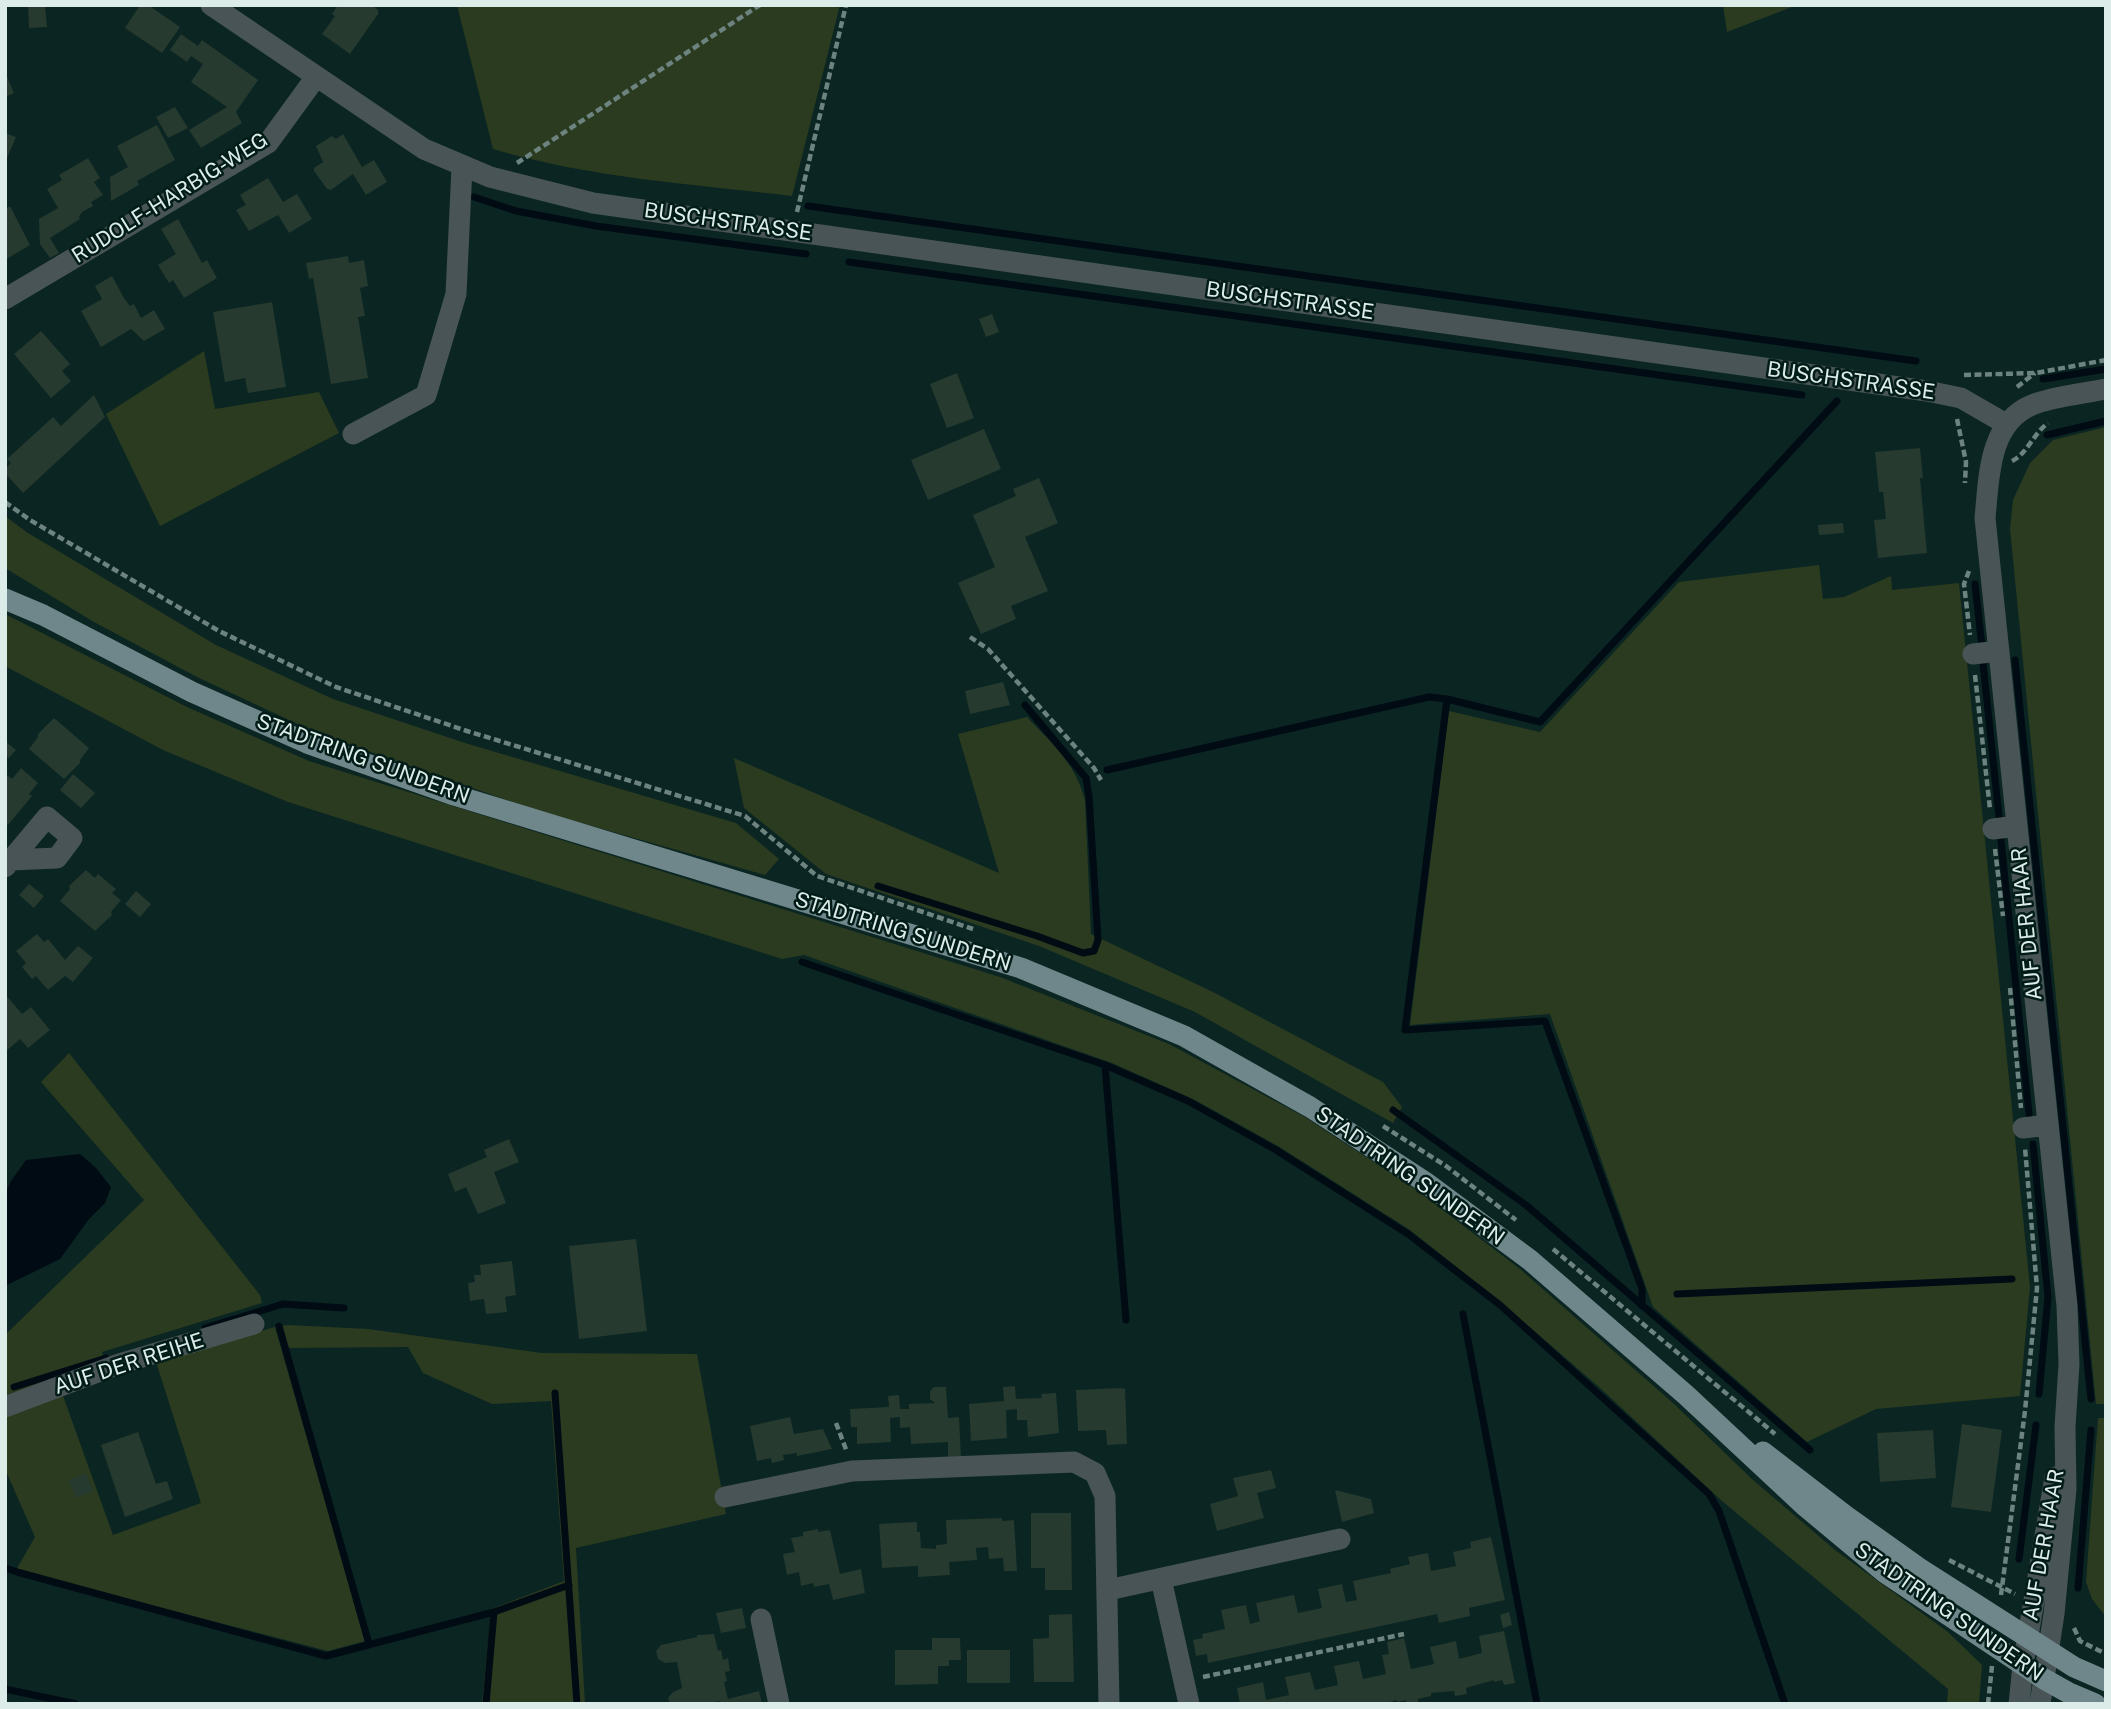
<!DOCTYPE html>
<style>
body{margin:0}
#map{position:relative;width:2111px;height:1709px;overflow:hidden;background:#0a2522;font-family:"Public Sans",sans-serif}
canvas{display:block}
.frame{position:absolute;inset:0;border:7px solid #dcece9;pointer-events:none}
</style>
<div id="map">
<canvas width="2111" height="1709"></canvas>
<div class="frame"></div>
</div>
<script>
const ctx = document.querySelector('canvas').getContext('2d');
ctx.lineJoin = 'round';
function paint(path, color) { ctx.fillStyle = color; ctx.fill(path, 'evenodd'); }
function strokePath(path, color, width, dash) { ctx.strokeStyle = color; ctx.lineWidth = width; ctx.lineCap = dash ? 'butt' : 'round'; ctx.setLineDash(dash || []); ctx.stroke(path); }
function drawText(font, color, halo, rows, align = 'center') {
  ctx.font = font + ' "Public Sans",sans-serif'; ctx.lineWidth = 5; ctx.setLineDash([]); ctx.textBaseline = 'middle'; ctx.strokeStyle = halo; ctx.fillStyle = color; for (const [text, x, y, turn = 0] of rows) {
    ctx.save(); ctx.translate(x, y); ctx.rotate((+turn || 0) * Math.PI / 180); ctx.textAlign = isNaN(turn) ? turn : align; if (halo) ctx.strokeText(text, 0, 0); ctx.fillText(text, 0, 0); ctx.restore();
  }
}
paint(new Path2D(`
 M457 5H840L792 196C692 184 590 178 493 149Z
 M1723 5H1797L1727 32Z
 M204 351 215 409 319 392 339 433 160 526 106 414Z
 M2106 427V1404H2096L2010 529 2013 500 2030 463 2053 440Z
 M5 516 28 533 216 645 333 699 465 743 736 823 779 859 765 875 532 809 317 733 197 677 94 622 5 568Z
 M1819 565 1823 599 1844 597 1891 576 1892 590 1959 583 2030 1287 2020 1396 1876 1409 1807 1442 1653 1307 1550 1014 1410 1025 1449 711 1540 732 1679 582Z
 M5 614 187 707 309 761 1000 977 1169 1044 1303 1116 1414 1188 1520 1269 1673 1403 1752 1479 1835 1550 1948 1632 1982 1665 1979 1704H1947L1948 1689 1722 1501 1599 1387 1502 1303 1410 1230 1278 1146 1193 1099 1112 1063 804 955 782 959 288 802 163 750 5 666Z
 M1027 717C1052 744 1075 762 1085 800L1091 934 1213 992 1383 1082 1402 1107 1393 1123 1195 1012 1039 946 826 874 744 808 734 758 999 873 958 734Z
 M69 1053 260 1295 262 1303 102 1352 105 1362 5 1398V1335L144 1200 41 1082Z
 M288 1325 368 1329 542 1353 697 1354 726 1514 576 1548 585 1704H482L491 1609 564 1581 551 1401 492 1404 423 1373 408 1347 288 1348 280 1326Z
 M275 1327 365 1641 328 1651 16 1570 35 1537 5 1469V1416L62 1393 113 1535 201 1503 156 1362Z
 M2098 1418H2106V1617L2092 1599 2086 1582Z`), '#2b3b20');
paint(new Path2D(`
 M80 1154 96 1168 111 1187 105 1203 89 1219 60 1259 5 1286V1194L11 1181 26 1160Z`), '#000b14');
strokePath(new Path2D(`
 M474 197 516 211 596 226 806 254
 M808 206 1916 361
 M849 262 1802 395
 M2043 379 2106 369
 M2047 435 2106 421
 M1975 584 1982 647
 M2015 660 2091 1399
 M1983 663 1999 817
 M1447 699 1405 1030 1545 1021 1642 1289V1306
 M1107 770 1429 697 1447 699 1540 722 1837 401
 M2001 840 2029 1114
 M878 886 1037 936 1083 953 1094 951 1098 940 1089 797 1086 778 1025 705
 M802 962 1105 1065 1188 1101 1276 1150 1408 1234 1500 1305 1709 1494 1719 1511 1785 1704
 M1105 1065 1126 1320
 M1393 1110 1526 1205 1810 1450
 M2033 1144 2048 1297 2039 1394
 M1677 1294 2012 1279
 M1463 1314 1537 1704
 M279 1326 369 1644
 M205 1328 283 1304 344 1308
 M14 1387 106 1358
 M555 1393 577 1704
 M2019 1559 2036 1425
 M5 1568 21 1573
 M17 1572 326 1656 494 1612 569 1585
 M2078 1588 2091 1430
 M5 1689 76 1704
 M486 1704 494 1612`), '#000b14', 7);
paint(new Path2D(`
 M28 5H45L47 27 29 28Z
 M140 5H148L180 27 162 53 125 28Z
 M338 5H372L378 10V14L350 54 322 34 335 16 332 14Z
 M181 34 198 46 202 40 258 80 236 112 242 123 201 148 189 130 227 107 191 82 203 64 191 56 187 62 170 50Z
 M5 72 14 93 5 97Z
 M175 107 188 128 168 138 156 117Z
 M157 125 175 160 137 181 139 185 111 201 110 177 128 167 117 146Z
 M5 133 16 137 5 163Z
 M343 134 362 167 374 160 387 182 366 195 353 174 331 190 327 189 314 171V168L323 162 316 146 332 136 336 139Z
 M88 158 100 178 94 182 103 195 91 202 93 206 82 212 79 217 80 219 50 238 59 253 50 258 40 244 39 219 58 208 47 189 62 180 59 175Z
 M268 178 283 202 297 194 312 219 289 233 278 215 249 231 236 210 246 205 240 195Z
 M10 206 30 245 5 260V209Z
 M178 219 202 263 207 260 217 278 184 298 173 280 169 283 158 265 176 254 161 229Z
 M348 256 349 263 364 260 368 286 360 288 365 316 358 317 368 378 331 384 313 278 309 279 306 263Z
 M112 276 124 298 130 306 134 304 141 318 154 310 165 329 144 341 131 329 101 347 81 311 102 299 95 286Z
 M272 302 286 387 248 393 245 378 225 382 213 312Z
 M992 314 999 332 986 337 979 319Z
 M41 331 70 364 62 371 71 381 51 398 14 354Z
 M957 373 974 418 947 428 930 384Z
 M94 395 105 417 23 493 5 473V469L11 463 7 459 53 417 61 426Z
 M984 429 1001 469 928 500 911 460Z
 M1920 448 1923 478H1920L1927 553 1878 558 1874 520 1886 519 1883 492H1879L1875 452Z
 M1039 478 1058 523 1025 537 1048 591 1011 606 1016 619 981 634 958 583 995 567 973 515 1016 496 1013 489Z
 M1843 523 1844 533 1819 535 1818 525Z
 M1003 682 1010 705 970 714 965 691Z
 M54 718 89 748 80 760V763L64 779 29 749 38 737V734Z
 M5 741 16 750 9 758 5 755Z
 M21 768 38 783 29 794 32 796 8 825 5 823V777L7 775 12 779Z
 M73 774 95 793 81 808 60 790Z
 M86 870 95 878 98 874 116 889 112 893 121 900 111 912 112 915 95 931 60 901 70 889 69 886Z
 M29 884 44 896 34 908 19 895Z
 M136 891 151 904 140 917 125 904Z
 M37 934 44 942 48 939 65 960 78 946 93 958 73 982 65 976 48 990 36 976 32 979 22 967 26 963 16 951Z
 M5 994 22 1014 31 1007 50 1030 28 1048 20 1039 5 1052Z
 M509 1139 519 1162 494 1172 506 1203 478 1214 466 1187 455 1192 448 1174 487 1157 484 1150Z
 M636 1239 647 1331 579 1339 569 1246Z
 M512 1261 516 1295 505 1297 507 1312 486 1314 484 1299 470 1301 468 1283 475 1282 474 1275H481L480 1265Z
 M1015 1386 1016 1399 1042 1398 1041 1394 1056 1393 1059 1433 1028 1437 1027 1420H1017V1409L1006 1410 1007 1438 971 1441 969 1404 1004 1401 1003 1387Z
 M934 1387H946L948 1418 959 1417 961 1458H948V1442L911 1444 910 1427 900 1428V1417L890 1418 891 1442 857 1444V1427H851L850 1409 889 1407 888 1396 899 1395 900 1409H909V1404L935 1403 930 1399V1391Z
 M1120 1388 1125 1389 1127 1444 1107 1445 1106 1430 1078 1431 1076 1390Z
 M790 1417 794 1434 823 1429 832 1449 797 1456V1453L783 1455 784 1460 772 1463 771 1458 757 1461 750 1426Z
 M1962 1424 2002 1430 1991 1512 1951 1507Z
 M1933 1430 1936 1478 1880 1482 1877 1433Z
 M138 1432 156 1484 167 1481 173 1499 125 1517 101 1445Z
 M1271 1470 1276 1488 1257 1493 1264 1518 1217 1531 1210 1504 1238 1496 1233 1478Z
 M86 1473 93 1491 76 1498 69 1480Z
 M1335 1490 1371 1499 1374 1513 1342 1522Z
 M1031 1513H1071L1072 1590H1045V1568H1031Z
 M1002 1518V1521L1014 1520 1017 1571H1004L1003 1558 989 1559 988 1547 976 1548 977 1560 949 1562 950 1575 918 1577V1566L882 1568 879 1524 917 1522V1532H920L921 1548 936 1549V1545L947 1544 946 1520Z
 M818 1529V1532L830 1530 840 1574 861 1569 865 1593 833 1600 829 1584 814 1587 813 1583 801 1586 799 1572 787 1575 783 1554 795 1552 791 1538 803 1536V1532Z
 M1491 1537 1505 1600 1469 1608 1470 1616 1439 1623 1437 1614 1208 1663 1207 1654 1196 1656 1193 1640 1203 1638 1202 1634 1225 1629 1221 1610 1246 1605 1250 1624 1260 1621 1256 1603 1294 1595 1298 1613 1322 1608 1318 1589 1342 1584 1346 1602 1357 1600 1353 1581 1391 1573 1390 1569 1410 1564 1408 1557 1428 1553 1431 1571 1456 1566 1453 1552 1471 1548 1470 1542Z
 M742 1608 746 1628 721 1633 716 1613Z
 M1509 1612 1512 1625 1503 1628 1500 1615Z
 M1072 1614 1074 1682H1034L1033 1639 1049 1638V1615Z
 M1504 1631 1515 1683 1504 1685 1502 1680 1494 1682V1680L1466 1688 1467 1694 1455 1696 1454 1691 1431 1693V1696L1418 1699V1703L1416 1704H1407L1406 1700 1397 1702V1700L1383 1704H1240L1237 1688 1263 1682 1266 1700 1289 1695 1285 1677 1310 1672 1315 1690 1338 1685 1334 1666 1359 1661 1363 1679 1386 1674 1382 1655 1389 1654 1387 1642 1404 1638 1411 1669 1434 1664 1430 1647 1456 1641 1459 1659 1482 1653 1479 1636Z
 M714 1634 718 1651 721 1650 723 1660 728 1658 730 1671 725 1672 727 1681 724 1682 728 1699 759 1691 762 1704H721L720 1701 706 1704H670L668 1698 673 1692 682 1688 677 1662 665 1663 658 1659 656 1651 661 1645 697 1637V1635Z
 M932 1638H960L961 1660H949V1666H938V1684L895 1685V1650H932Z
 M967 1650H1010V1683H967Z`), '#263a2f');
strokePath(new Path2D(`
 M517 163 760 5
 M797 212 846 5
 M1964 375 2036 373 2106 360
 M2017 387 2035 373
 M1957 419 1966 462 1965 483
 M2012 461C2027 454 2033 434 2048 423
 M5 502 30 520 219 631 336 687 467 731 745 816 817 876 973 929
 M1969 571 1964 584 1970 635
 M970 637 988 649 1094 768 1101 780
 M1975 675 1990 809
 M1995 849 2003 916
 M2010 988 2021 1108
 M1383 1126 1446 1166 1516 1220
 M1553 1249 1775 1434
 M836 1423 847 1452
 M1949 1560 2015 1594
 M2001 1595 2025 1411 2037 1288 2025 1148
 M2074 1628 2080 1641 2106 1654
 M1203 1677 1404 1634
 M1988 1704 1992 1666`), '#6d8380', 4.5, [7, 3.5]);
strokePath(new Path2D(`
 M211 5 424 149 490 177 593 203 1927 391 1961 398 2006 424
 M5 299 268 143 316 77
 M353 434 426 395 456 294 462 167
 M1973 654 1999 651
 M1993 829 2017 826
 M5 867 47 817 72 838 57 858 11 860
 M2023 1128 2048 1125
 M5 1407 119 1364 254 1324
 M725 1497 852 1471 1074 1462 1095 1473 1105 1496 1109 1704
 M1161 1579 1189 1704
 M1108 1590 1340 1539
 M761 1619 779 1704
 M2019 1704 2023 1665 2055 1477
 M2040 1704 2054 1614 2066 1489 2065 1427 2069 1364 2067 1306 1985 518C1989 479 1988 423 2032 405 2054 396 2082 394 2106 389`), '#485456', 21);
strokePath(new Path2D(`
 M5 599 43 615 192 692 307 743 454 795 1021 968 1184 1036 1310 1107 1425 1182 1530 1260 1686 1395 1806 1507 1884 1572 2044 1679 2069 1693 2095 1704
 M1763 1452 1846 1516 1919 1568 2049 1651 2074 1667 2106 1681`), '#6f878b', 21);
drawText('21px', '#dcece9', '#021c18', [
 ["RUDOLF-HARBIG-WEG",170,198,-32],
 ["BUSCHSTRASSE",728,222,8],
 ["BUSCHSTRASSE",1290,301,8],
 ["BUSCHSTRASSE",1851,381,8],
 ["STADTRING SUNDERN",363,759,20],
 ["AUF DER HAAR",2027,924,-96],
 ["STADTRING SUNDERN",903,932,17],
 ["STADTRING SUNDERN",1410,1176,35],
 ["AUF DER REIHE",129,1364,-18],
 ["AUF DER HAAR",2044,1545,-80],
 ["STADTRING SUNDERN",1949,1612,35]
]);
</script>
